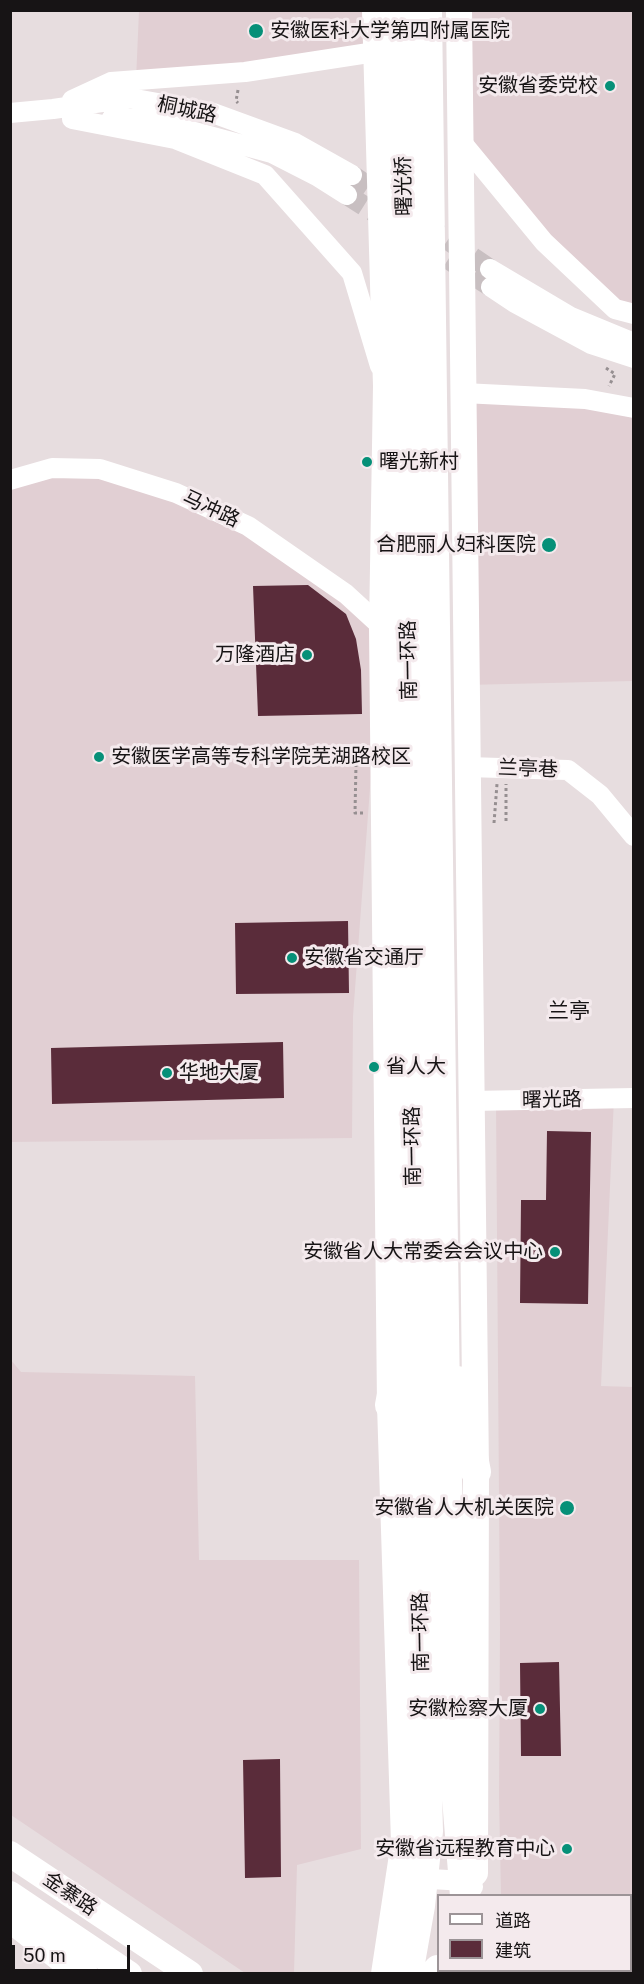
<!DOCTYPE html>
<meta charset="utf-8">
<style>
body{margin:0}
#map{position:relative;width:644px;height:1984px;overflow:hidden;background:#e7dddf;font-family:"Public Sans","Noto Sans SC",sans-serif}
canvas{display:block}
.frame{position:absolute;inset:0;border:12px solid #171415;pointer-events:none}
.legend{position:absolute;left:437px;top:1894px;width:195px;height:78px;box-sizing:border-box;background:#f4eaed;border:2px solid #9c9497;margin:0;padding:8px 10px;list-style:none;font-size:18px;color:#171415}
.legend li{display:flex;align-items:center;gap:12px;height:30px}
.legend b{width:30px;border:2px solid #9c9497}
.scale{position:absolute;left:12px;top:1945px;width:118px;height:27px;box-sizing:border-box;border:3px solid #171415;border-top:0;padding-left:8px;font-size:18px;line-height:21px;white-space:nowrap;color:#171415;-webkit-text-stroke:4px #f4eaed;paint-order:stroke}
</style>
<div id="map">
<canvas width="644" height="1984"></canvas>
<div class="frame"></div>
<ul class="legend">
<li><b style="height:8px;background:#fff"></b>道路</li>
<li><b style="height:16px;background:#5a2c3a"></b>建筑</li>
</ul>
<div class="scale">50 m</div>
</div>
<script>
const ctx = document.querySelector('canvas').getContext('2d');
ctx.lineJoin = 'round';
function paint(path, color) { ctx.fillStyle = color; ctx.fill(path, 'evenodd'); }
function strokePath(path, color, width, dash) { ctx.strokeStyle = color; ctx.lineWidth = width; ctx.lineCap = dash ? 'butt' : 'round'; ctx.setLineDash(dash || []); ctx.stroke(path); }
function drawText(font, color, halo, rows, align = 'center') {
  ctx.font = font + ' "Public Sans","Noto Sans SC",sans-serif'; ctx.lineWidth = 6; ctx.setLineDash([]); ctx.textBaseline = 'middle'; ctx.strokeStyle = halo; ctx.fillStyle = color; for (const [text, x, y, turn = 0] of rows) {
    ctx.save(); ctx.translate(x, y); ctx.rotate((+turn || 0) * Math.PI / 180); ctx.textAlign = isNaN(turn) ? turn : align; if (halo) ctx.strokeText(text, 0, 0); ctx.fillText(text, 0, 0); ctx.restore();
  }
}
paint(new Path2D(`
 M139 11H375V52L136 80Z
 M459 11H633V314L615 309 460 140Z
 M463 393 633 408V681L466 685Z
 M100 469 248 526 382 627 353 1016 352 1138 11 1142 10 480Z
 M614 1098 601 1386 633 1387V1973H503V1970H630V1896L501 1895 499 1797 500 1628 496 1102Z
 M10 1359 21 1372 195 1376 199 1560H359L361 1849 297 1865 294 1973H245L11 1815Z`), '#e1cfd3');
paint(new Path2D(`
 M308 585 346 614 356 639 361 670 362 714 258 716 253 586Z
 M348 921 349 993 236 994 235 923Z
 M283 1042 284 1098 52 1104 51 1048Z
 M547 1131 591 1132 588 1304 520 1303 521 1200H546Z
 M559 1662 561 1756H521L520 1663Z
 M280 1759 281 1877 245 1878 243 1760Z`), '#5a2c3a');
strokePath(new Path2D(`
 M352 175 389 200
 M347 195 391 223
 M423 223 490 269
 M423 243 491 287`), '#c8bfc1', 20, [20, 10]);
strokePath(new Path2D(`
 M238 90 236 101 238 103
 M606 368 615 374 609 386
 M356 764 355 813H363
 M506 821V784
 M494 823 497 784`), '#968f91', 3, [3, 3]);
strokePath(new Path2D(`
 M72 100 111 82 245 72 375 52
 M10 113 53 109 130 98 213 113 295 143 352 175
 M112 118 146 119 272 153 317 176 347 195
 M72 119 175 139 265 175 352 273 380 366
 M460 140 544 242 615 309 634 314
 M490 269 571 317 634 343
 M491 287 515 303 591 344 634 358
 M463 393 585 399 634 408
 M10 480 52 468 100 469 176 493 248 526 346 594 382 627
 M467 767 568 770 600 795 634 836
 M471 1101 634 1098
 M412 1878 466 1881 473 1887`), '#fff', 20);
strokePath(new Path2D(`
 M375 10 386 386 382 627 390 1405 404 1842 384 1974
 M459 10 476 1472 475 1873
 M10 1854 190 1974
 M10 1894 129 1974`), '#fff', 26);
strokePath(new Path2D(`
 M403 10 416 1399 428 1831 420 1906 408 1974
 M427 10 445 1401 454 1761 465 1896
 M458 1381 476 1472
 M390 1405 402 1342
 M10 1917 83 1974
 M474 1970 475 1974
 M438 1974V1970`), '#fff', 30);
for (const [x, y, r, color] of [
 [256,31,8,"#069078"],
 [610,86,6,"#069078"],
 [367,462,6,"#069078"],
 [549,545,8,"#069078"],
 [307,655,6,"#069078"],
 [99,757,6,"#069078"],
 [292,958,6,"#069078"],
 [374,1067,6,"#069078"],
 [167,1073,6,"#069078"],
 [555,1252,6,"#069078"],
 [567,1508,8,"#069078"],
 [540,1709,6,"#069078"],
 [567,1849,6,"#069078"]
]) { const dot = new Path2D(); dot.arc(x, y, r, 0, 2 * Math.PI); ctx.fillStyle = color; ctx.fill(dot); strokePath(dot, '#f4eaed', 2); }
drawText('20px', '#171415', '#f4eaed', [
 ["安徽医科大学第四附属医院",270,31,"left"],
 ["安徽省委党校",598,86],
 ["曙光新村",379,462,"left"],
 ["合肥丽人妇科医院",536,545],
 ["万隆酒店",295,655],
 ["安徽医学高等专科学院芜湖路校区",111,757,"left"],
 ["安徽省交通厅",304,958,"left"],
 ["省人大",386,1067,"left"],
 ["华地大厦",179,1073,"left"],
 ["安徽省人大常委会会议中心",543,1252],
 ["安徽省人大机关医院",554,1508],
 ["安徽检察大厦",528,1709],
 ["安徽省远程教育中心",555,1849]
], 'right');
drawText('20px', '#171415', '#f4eaed', [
 ["桐城路",187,110,12],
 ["曙光桥",404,186,-91],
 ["马冲路",211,509,25],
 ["南一环路",409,660,-91],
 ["兰亭巷",528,769,2],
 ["曙光路",552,1100,-1],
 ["南一环路",413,1146,-91],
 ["南一环路",421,1632,-91],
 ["金寨路",70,1894,34]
]);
drawText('21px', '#171415', '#f4eaed', [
 ["兰亭",569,1012]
]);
</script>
